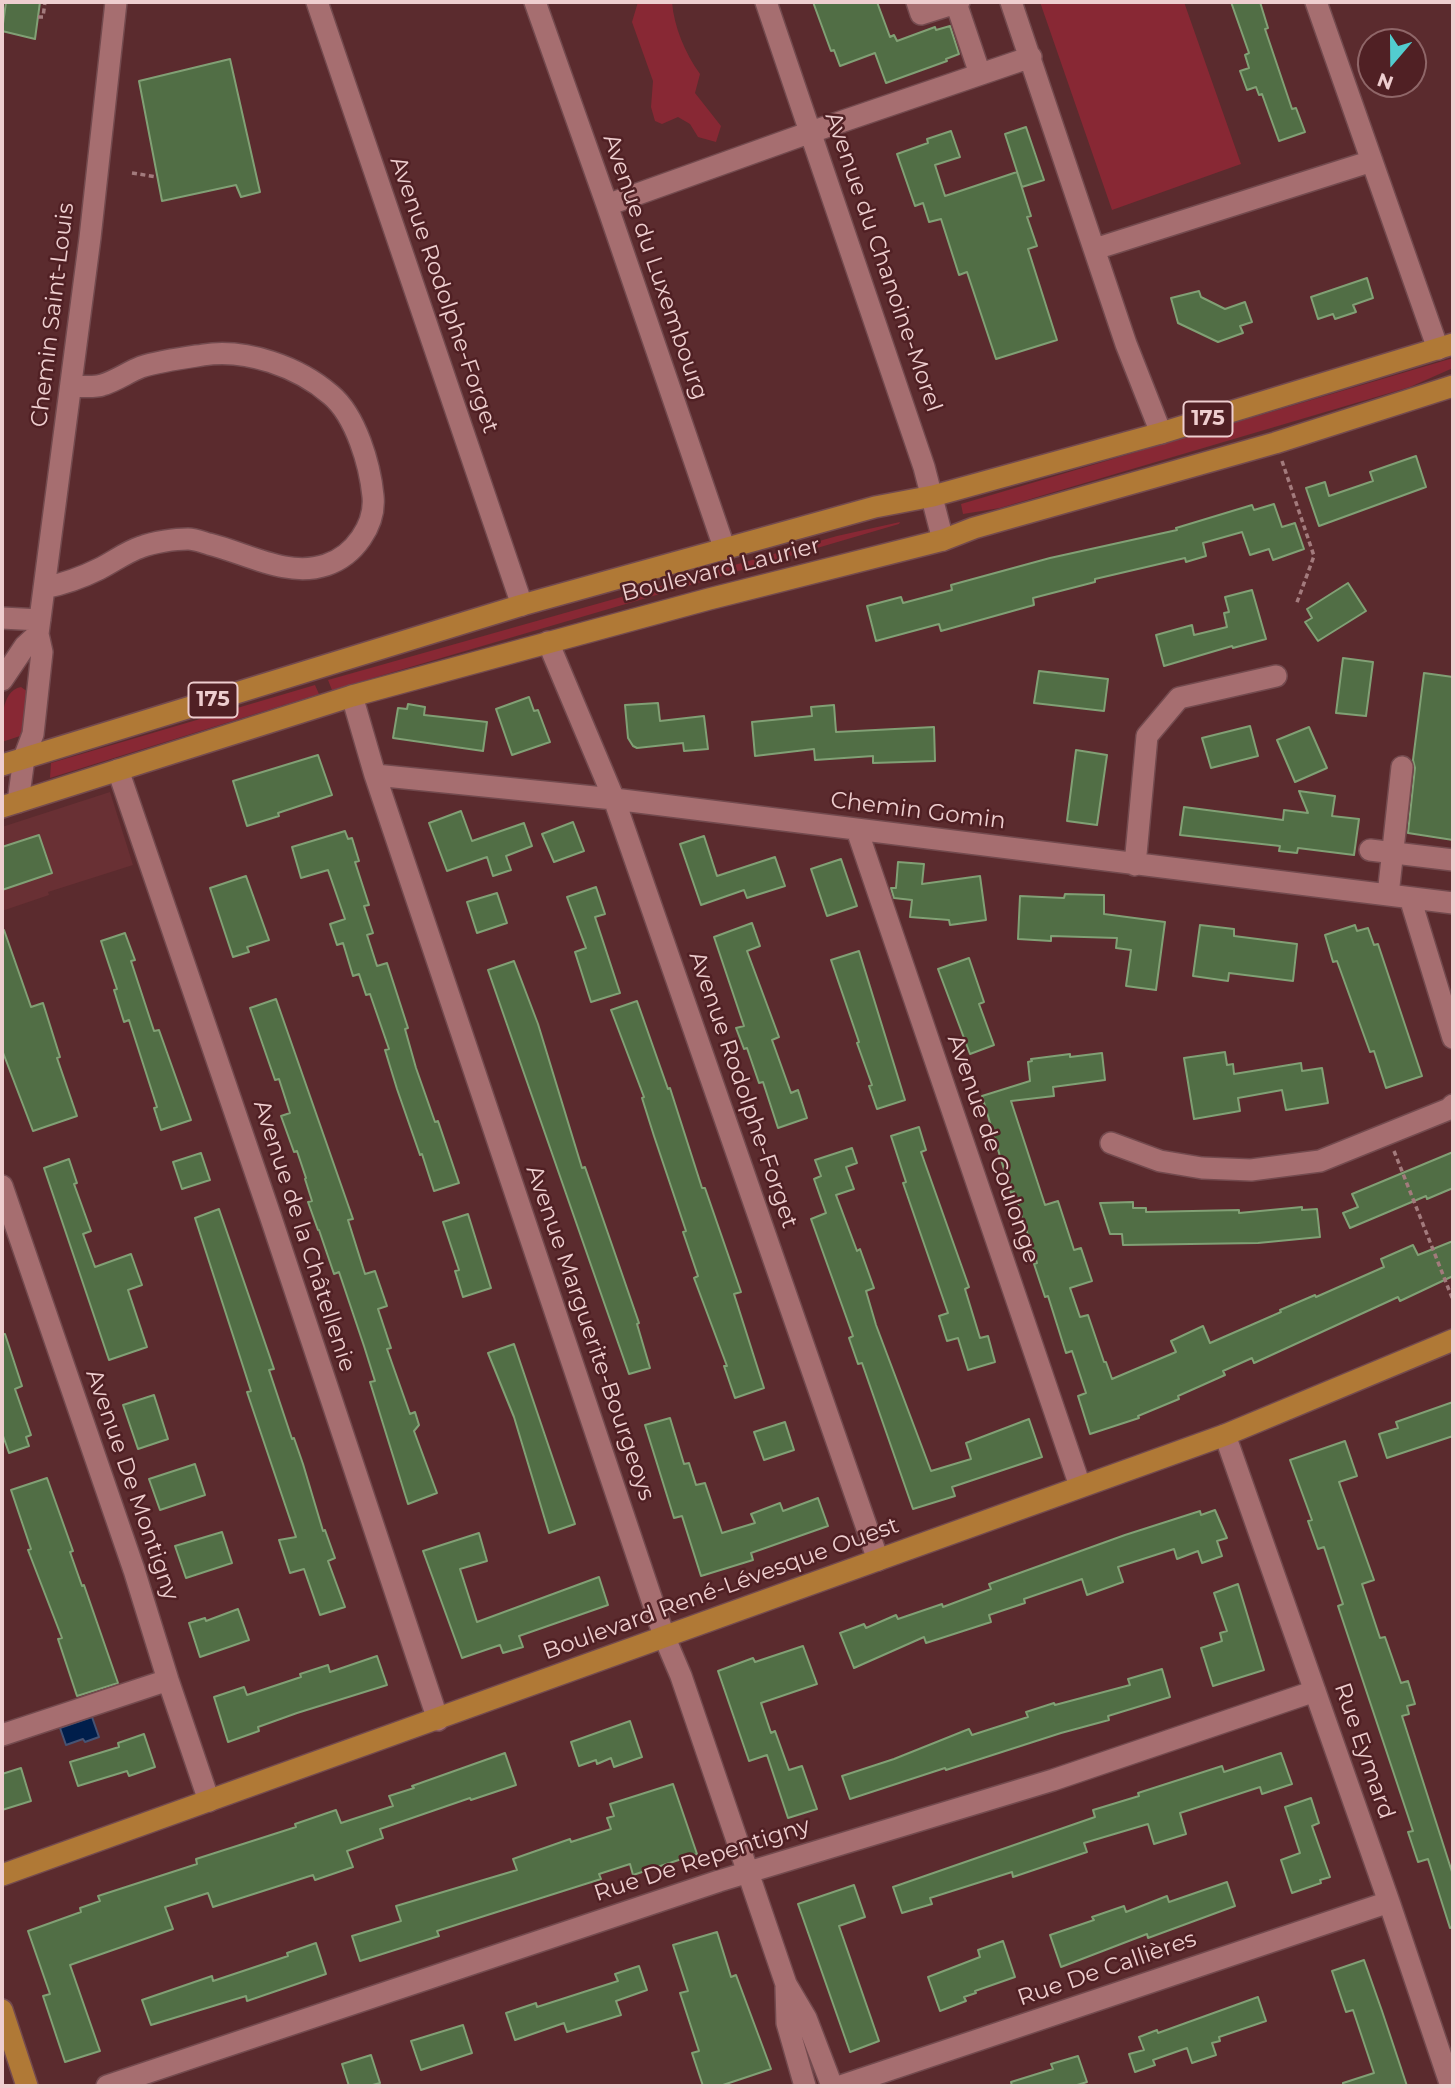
<!DOCTYPE html>
<meta charset="utf-8">
<style>
body{margin:0}
#map{position:relative;width:1455px;height:2088px;overflow:hidden;background:#5b2b2e;font-family:Montserrat,sans-serif}
canvas{display:block}
.frame{position:absolute;inset:0;border:4px solid #eececf;pointer-events:none}
.north{position:absolute;left:1357px;top:28px;width:70px;height:70px;box-sizing:border-box;background:#502024;border:2px solid #8f6668;border-radius:50%;rotate:200deg;font-size:19px;font-weight:700;line-height:28px;text-align:center;color:#eececf}
.north::after{content:'';display:block;margin:auto;width:24px;height:32px;background:#52cdcf;clip-path:polygon(50% 0,100% 100%,50% 72%,0 100%)}
</style>
<div id="map">
<canvas width="1455" height="2088"></canvas>
<div class="frame"></div>
<div class="north">N</div>
</div>
<script>
const ctx = document.querySelector('canvas').getContext('2d');
ctx.lineJoin = 'round';
function paint(path, color) { ctx.fillStyle = color; ctx.fill(path, 'evenodd'); }
function strokePath(path, color, width, dash) { ctx.strokeStyle = color; ctx.lineWidth = width; ctx.lineCap = dash ? 'butt' : 'round'; ctx.setLineDash(dash || []); ctx.stroke(path); }
function drawText(font, color, halo, rows, align = 'center') {
  ctx.font = font + ' Montserrat,sans-serif'; ctx.lineWidth = 5; ctx.setLineDash([]); ctx.textBaseline = 'middle'; ctx.strokeStyle = halo; ctx.fillStyle = color; for (const [text, x, y, turn = 0] of rows) {
    ctx.save(); ctx.translate(x, y); ctx.rotate((+turn || 0) * Math.PI / 180); ctx.textAlign = isNaN(turn) ? turn : align; if (halo) ctx.strokeText(text, 0, 0); ctx.fillText(text, 0, 0); ctx.restore();
  }
}
paint(new Path2D(`
 M110 792 133 865 48 892 49 895 2 911V827Z`), '#693034');
paint(new Path2D(`
 M638 2H672C674 27 685 53 700 74L695 93 721 126 716 142 698 137 690 124 678 117 662 124 655 121 651 107 653 81 632 22Z
 M1040 2H1184L1241 164 1112 210Z
 M1453 358V368L1410 387 1000 508 963 514 961 504Z
 M900 522 899 524 332 690 328 680 837 536Z
 M315 685 319 694 50 778 51 763Z
 M21 687 28 692 23 735 2 742C2 724 0 691 21 687Z`), '#882834');
const water = new Path2D(`
 M92 1717 99 1737 85 1742 83 1739 66 1745 60 1728Z`);
paint(water, '#001e4b');
strokePath(water, '#475373', 2);
const building = new Path2D(`
 M6 2H40L35 39 2 31Z
 M813 2H877L890 37 894 35 897 41 935 27 936 30 950 26 959 54 946 59 947 61 886 83 875 53 840 66 834 50 831 51Z
 M1231 2H1260L1268 28 1265 29 1292 109 1296 108 1305 132 1279 141 1262 94 1259 95 1256 87 1247 90 1240 71 1249 68 1245 55 1249 53Z
 M230 59 260 192 241 197 236 185 162 201 139 81Z
 M1026 127 1044 180 1022 187 1005 134Z
 M951 131 960 157 935 165 945 196 1017 172 1031 216 1027 217 1037 246 1028 249 1057 340 996 359 967 272 959 275 941 219 929 222 923 203 915 206 897 154 928 143 927 139Z
 M1367 278 1373 298 1353 305 1356 312 1335 319 1333 314 1318 319 1311 297Z
 M1199 291 1201 297 1225 309 1245 302 1252 322 1240 326 1243 333 1218 342 1178 323 1171 298Z
 M1416 456 1426 487 1319 526 1306 488 1325 482 1329 496 1373 481 1370 472Z
 M1274 504 1282 527 1295 523 1304 549 1273 560 1269 549 1250 555 1242 532 1203 543 1206 556 1186 562 1185 558 1095 579V582L1033 598 1034 605 941 631 939 624 876 641 867 606 901 597 903 603 952 590 951 585 1050 558 1177 530 1176 528 1252 505 1254 510Z
 M1348 583 1366 611 1318 641 1305 622 1312 618 1307 609Z
 M1252 590 1266 639 1233 648 1232 646 1164 666 1156 635 1192 625 1194 635 1227 627 1224 613 1229 612 1225 597Z
 M1343 658 1373 662 1366 716 1336 713Z
 M1039 671 1108 679 1104 711 1034 703Z
 M1424 673 1453 677V840L1408 833 1415 768 1413 760Z
 M529 697 534 711 538 710 550 742 512 755 496 709Z
 M658 703 660 721 704 716 708 749 684 751 683 743 637 748 633 746 628 738 625 705Z
 M408 704 425 707 424 715 487 722 483 751 393 738 398 708 407 709Z
 M834 705 836 732 934 727 935 761 873 763V756L815 760 814 749 755 756 752 722 812 716 811 707Z
 M1250 726 1258 756 1211 768 1202 738Z
 M1309 727 1327 768 1295 782 1277 740Z
 M1076 750 1107 755 1097 825 1067 821Z
 M318 755 332 795 278 813 279 816 247 826 233 781Z
 M1299 791 1335 796 1332 816 1359 819 1354 855 1298 848 1297 853 1279 851 1280 846 1180 835 1184 807 1283 820 1284 810 1308 813Z
 M461 811 472 841 524 823 532 846 506 856 511 870 493 876 487 857 447 871 429 823Z
 M573 822 584 851 554 862 542 834Z
 M345 831 348 839 352 838 359 861 355 862 369 905 364 906 373 933 367 935 377 966 387 963 408 1028 405 1029 416 1068 435 1122 438 1121 459 1183 434 1191 422 1154 420 1155 397 1089 385 1050 389 1049 370 994 366 995 359 974 353 976 343 943 337 945 330 924 345 919 328 870 301 878 292 847Z
 M39 835 52 873 2 890V847Z
 M704 836 717 876 775 857 785 886 747 898 744 890 701 905 680 844Z
 M841 859 857 906 827 916 811 869Z
 M898 862 924 864 922 884 980 876 986 920 950 925 949 920 910 917 912 900 894 898 891 888H896Z
 M246 876 269 940 247 947 249 952 233 957 210 888Z
 M596 887 605 914 595 917 620 993 591 1002 575 952 586 948 567 897Z
 M497 893 507 923 477 933 467 902Z
 M1065 894 1104 895V914L1165 922 1156 990 1126 986 1131 950 1116 948 1117 938 1051 936V941L1018 939 1020 896 1064 898Z
 M752 923 760 946 747 951 779 1037 772 1040 791 1093 798 1090 807 1118 778 1128 763 1082 759 1083 747 1048 744 1049 736 1028 744 1026 714 937Z
 M1200 925 1234 929V936L1297 944 1293 981 1229 973 1228 981 1193 976Z
 M1355 925 1357 931 1368 928 1374 945 1378 944 1422 1076 1386 1088 1374 1051 1370 1052 1337 961 1333 962 1325 935Z
 M4 930 31 1007 43 1003 60 1057 57 1058 77 1116 33 1131 2 1050V931Z
 M125 933 135 960 131 961 154 1031 159 1030 191 1120 161 1130 154 1108 157 1107 129 1020 124 1022 114 990 117 989 101 941Z
 M859 951 905 1100 877 1109 869 1086 872 1085 857 1043 859 1042 831 960Z
 M969 958 984 1002 979 1004 994 1045 970 1054 938 969Z
 M514 961 538 1024 582 1168 585 1167 639 1323 637 1324 650 1368 629 1374 488 970Z
 M276 999 353 1219 348 1220 365 1274 375 1271 387 1306 378 1309 391 1348 387 1349 410 1414 415 1412 419 1425 414 1431 437 1493 408 1504 370 1382 375 1381 364 1346 339 1272 334 1274 319 1230H318L308 1202 312 1201 305 1179 306 1178 297 1151 294 1152 281 1116 290 1113 279 1079 275 1080 250 1008Z
 M637 1001 668 1089 670 1088 702 1188H705L741 1292 734 1294 764 1388 735 1398 724 1366H727L694 1278 698 1276 683 1232 686 1231 654 1136 642 1098 644 1097 611 1010Z
 M1225 1052 1227 1065 1233 1064 1234 1074 1301 1063 1302 1071 1322 1068 1328 1103 1286 1110 1282 1090 1238 1098 1240 1111 1194 1119 1184 1058Z
 M1102 1053 1105 1080 1053 1087 1054 1096 1011 1101 1045 1205 1058 1201 1074 1250 1081 1248 1092 1281 1070 1288 1080 1317 1088 1315 1104 1362H1106L1112 1379 1176 1352 1171 1341 1203 1326 1210 1343 1281 1312 1280 1310 1315 1295 1316 1297 1384 1267 1381 1259 1413 1245 1418 1255 1453 1241V1276L1400 1301 1398 1297 1254 1363 1252 1358 1223 1371 1225 1375 1178 1396 1179 1399 1138 1416 1139 1418 1090 1434 1078 1396 1086 1393 1072 1351 1066 1353 1048 1296 1045 1297 1034 1264 1037 1263 1014 1192 1011 1193 982 1096 1030 1081 1028 1062 1032 1061 1031 1059 1070 1054V1057Z
 M919 1127 926 1150 921 1152 969 1287 965 1289 980 1338 988 1336 995 1362 968 1370 958 1338 947 1341 939 1316 948 1313 903 1183 906 1182 891 1136Z
 M852 1148 857 1163 846 1167 854 1189 836 1195 857 1251 860 1249 874 1288 866 1291 876 1325 931 1471 971 1459 966 1443 1029 1419 1042 1457 952 1487 955 1496 913 1509 862 1363 858 1364 849 1338 853 1336 811 1219 826 1213 814 1179 821 1176 815 1160Z
 M1453 1152V1188L1427 1199 1426 1196 1350 1228 1343 1213 1358 1207 1352 1194Z
 M201 1153 210 1180 182 1189 173 1162Z
 M69 1159 77 1183 74 1184 91 1231 83 1234 95 1267 131 1254 142 1285 128 1290 147 1347 109 1360 44 1168Z
 M1133 1202V1208H1146V1212L1239 1210V1213L1302 1207V1210L1317 1209 1320 1237 1258 1243 1123 1245 1122 1234H1110L1100 1203Z
 M219 1209 274 1369 269 1370 292 1439 294 1438 303 1464 323 1531 325 1530 335 1558 328 1561 345 1607 320 1615 304 1569 290 1573 279 1540 296 1537 247 1392 251 1391 195 1218Z
 M468 1214 491 1288 463 1297 455 1271 459 1270 443 1222Z
 M2 1334H5L22 1386 15 1389 31 1435 26 1437 29 1446 9 1453 2 1433Z
 M514 1344 575 1524 549 1533 514 1417 488 1353Z
 M154 1395 168 1439 138 1449 123 1405Z
 M1453 1402V1436L1387 1458 1379 1434 1398 1428 1396 1422Z
 M670 1418 684 1464 689 1463 696 1485 705 1483 722 1533 755 1523 751 1514 780 1503 783 1511 818 1498 828 1526 751 1553 753 1560 701 1576 682 1516 674 1518 645 1425Z
 M785 1422 794 1450 764 1460 754 1432Z
 M1345 1441 1357 1476 1339 1482 1374 1580 1362 1584 1380 1638 1385 1637 1401 1683 1408 1681 1415 1704 1407 1706 1409 1714 1402 1716 1453 1875V1927L1450 1928 1428 1859 1418 1862 1408 1832 1413 1831 1338 1606 1343 1604 1324 1547 1318 1549 1308 1521 1312 1520 1290 1460Z
 M195 1464 205 1495 160 1510 149 1479Z
 M47 1478 73 1551 70 1552 82 1586 84 1585 118 1683 77 1696 58 1639 62 1638 28 1550 31 1549 11 1490Z
 M1215 1510 1227 1538 1217 1541 1222 1556 1202 1563 1198 1551 1177 1559 1174 1549 1118 1567 1123 1582 1087 1595 1082 1579 1024 1599 1025 1603 989 1615 991 1622 926 1643 924 1637 854 1668 840 1633 864 1624 866 1628 896 1615 898 1619 942 1604 943 1607 991 1589 989 1584 1125 1535 1200 1511 1201 1515Z
 M222 1532 232 1563 186 1578 175 1546Z
 M479 1533 487 1561 460 1569 477 1622 599 1577 608 1605 519 1636 523 1647 503 1653 500 1645 462 1658 423 1551Z
 M1238 1584 1264 1670 1213 1686 1201 1648 1222 1641 1220 1633 1227 1631 1214 1593Z
 M238 1609 249 1640 200 1657 189 1623 205 1618 206 1621Z
 M803 1646 817 1684 761 1703 771 1733 775 1731 789 1770 802 1766 817 1809 788 1818 767 1755 749 1761 718 1671 753 1658 755 1662Z
 M377 1656 387 1685 297 1713 258 1727 259 1731 228 1742 214 1697 244 1687 247 1695 301 1677 300 1674 328 1665 330 1672Z
 M1162 1669 1170 1697 1108 1716 1109 1720 1061 1733 946 1770 945 1768 850 1799 842 1776 894 1759 969 1729 972 1735 1028 1717 1026 1712 1054 1703 1055 1705 1130 1685 1128 1679Z
 M630 1721 642 1757 614 1767 611 1758 597 1764 596 1760 579 1766 571 1742Z
 M144 1734 155 1767 129 1776 127 1771 78 1786 70 1762 119 1747 118 1743Z
 M505 1753 516 1785 471 1800 470 1798 380 1829 383 1838 347 1851 353 1867 315 1880 313 1875 213 1907 208 1893 165 1907 173 1929 70 1965 100 2051 65 2062 43 1996 50 1994 28 1931 81 1912 80 1908 100 1901 98 1896 197 1864 196 1859 296 1827 295 1824 336 1810 341 1823 393 1806 389 1796 414 1788 412 1786Z
 M1281 1753 1292 1784 1262 1794 1260 1787 1180 1813 1186 1834 1154 1844 1148 1824 1084 1843 1087 1852 1013 1877 1012 1872 930 1898 932 1904 902 1913 893 1887 1095 1817 1093 1810 1139 1796 1138 1793 1222 1766 1224 1772Z
 M21 1768 31 1801 2 1810V1774Z
 M673 1784 697 1854 633 1875 630 1864 599 1874 601 1879 437 1931 439 1936 360 1961 352 1936 401 1921 396 1906 517 1870 513 1859 570 1839 571 1842 611 1829 607 1818 614 1816 610 1804Z
 M1311 1798 1319 1823 1312 1826 1330 1877 1320 1880 1321 1883 1292 1893 1281 1860 1300 1853 1285 1807Z
 M1227 1882 1235 1906 1148 1938 1147 1934 1061 1967 1050 1935 1094 1920 1092 1917 1124 1906 1126 1912 1167 1896 1169 1902Z
 M854 1885 865 1917 839 1926 879 2041 850 2052 798 1904Z
 M717 1932 731 1977 736 1975 771 2069 720 2086H703L692 2053 699 2051 680 1993 688 1991 673 1945Z
 M1003 1941 1015 1977 975 1991 976 1993 964 1997 966 2001 940 2011 928 1977 980 1957 978 1950Z
 M316 1943 326 1974 247 2001 246 1996 151 2025 142 2000 212 1976 213 1981 288 1956 287 1953Z
 M1364 1960 1382 2011 1407 2086H1343V2083L1374 2073 1353 2010 1346 2012 1332 1971Z
 M639 1966 647 1990 616 2001 621 2015 567 2032 564 2023 515 2040 506 2013 536 2003 537 2007 618 1981 615 1974Z
 M1258 1997 1266 2021 1219 2037 1220 2041 1212 2043 1216 2055 1192 2063 1187 2048 1153 2060 1155 2065 1135 2072 1129 2054 1144 2050 1139 2037 1157 2030 1158 2033Z
 M463 2025 472 2053 421 2070 411 2041Z
 M371 2055 380 2083 369 2086H349L342 2064Z
 M1078 2056 1087 2082 1074 2086H1012L1011 2082 1053 2069 1051 2064Z`);
paint(building, '#516e45');
strokePath(building, '#81a075', 2);
const minor = new Path2D(`
 M317 2 522 605
 M535 2 607 205 725 550
 M766 2 924 467 943 540
 M917 2 921 14 959 2
 M1011 2 1126 344 1161 433
 M1316 2 1438 349
 M956 3 980 74
 M607 205 811 132 1031 57
 M1095 249 1372 161
 M44 588C63 584 81 578 99 569 113 562 126 552 141 547 154 542 175 539 188 539 195 539 202 542 209 544 246 553 287 578 326 565 354 556 376 525 373 496 370 465 356 416 331 395 299 367 246 348 203 355 183 358 160 361 141 367 128 372 116 381 102 385 93 388 81 386 71 386
 M2 618 40 620
 M548 642 614 799 878 1560
 M2 680 25 646 38 634
 M352 696 375 775 664 1636 681 1676 786 1984 806 2018 832 2086
 M118 770 270 1215 438 1720
 M375 775 614 799 1453 903
 M18 802 24 758 33 734 42 652 38 634 90 238 116 2
 M857 830 1080 1486
 M1370 850 1453 860
 M1135 865 1147 736 1179 698 1276 676
 M1388 895 1402 767
 M1410 898 1453 1038
 M1111 1143 1160 1161 1202 1168 1251 1170 1320 1161 1449 1109 1453 1105
 M2 1186 134 1570 168 1680 209 1801
 M1225 1435 1389 1902 1451 2086
 M2 1735 168 1680
 M786 1987 787 2023 805 2086
 M107 2086 719 1881 1053 1780 1315 1691
 M841 2086 1389 1902`);
const major = new Path2D(`
 M2 765 522 605 875 507 933 496 1161 433 1453 344
 M2 807 352 696 709 599 943 540 974 528 1275 443 1453 386
 M2 1875 1225 1435 1453 1340
 M2 2010 27 2086`);
strokePath(minor, '#734a4e', 24);
strokePath(major, '#734a4e', 24);
strokePath(new Path2D(`
 M38 17H43L45 2
 M132 173 157 177
 M1282 461 1314 556 1296 605
 M1394 1151 1453 1300`), '#a37b7d', 3.5, [5, 3.5]);
strokePath(minor, '#a66e70', 21);
strokePath(major, '#b07936', 21);
for (const [x, y, w] of [
 [1208,419,49],
 [213,700,49]
]) { const box = new Path2D(); box.roundRect(x - w / 2, y - 17.5, w, 35, 5); ctx.fillStyle = '#502024'; ctx.fill(box); strokePath(box, '#eececf', 2); }
drawText('bold 21px', '#eececf', null, [
 ["175",1208,419],
 ["175",213,700]
]);
drawText('23px', '#eececf', '#502024', [
 ["Avenue du Chanoine-Morel",883,262,71],
 ["Avenue du Luxembourg",655,267,71],
 ["Avenue Rodolphe-Forget",444,295,71],
 ["Chemin Saint-Louis",53,315,-83],
 ["Boulevard Laurier",721,570,-14],
 ["Chemin Gomin",918,811,7],
 ["Avenue Rodolphe-Forget",743,1090,71],
 ["Avenue de Coulonge",993,1149,71],
 ["Avenue de la Châtellenie",304,1236,72],
 ["Avenue Marguerite-Bourgeoys",590,1333,71],
 ["Avenue De Montigny",132,1485,71],
 ["Boulevard René-Lévesque Ouest",721,1589,-20],
 ["Rue Eymard",1364,1751,71],
 ["Rue De Repentigny",702,1860,-18],
 ["Rue De Callières",1107,1969,-19]
]);
</script>
